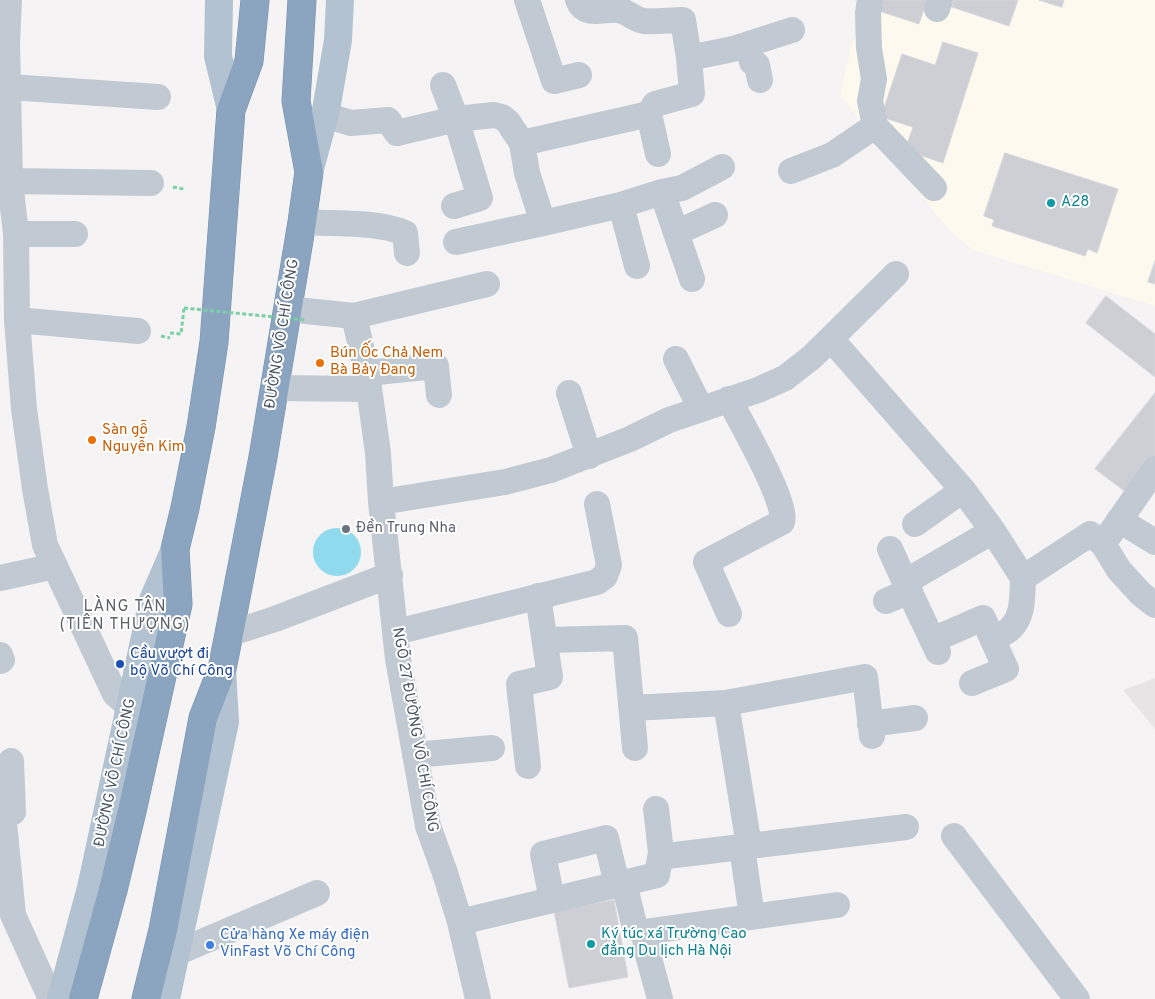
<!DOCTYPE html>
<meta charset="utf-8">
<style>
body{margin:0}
canvas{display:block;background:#f5f3f3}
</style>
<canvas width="1155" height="999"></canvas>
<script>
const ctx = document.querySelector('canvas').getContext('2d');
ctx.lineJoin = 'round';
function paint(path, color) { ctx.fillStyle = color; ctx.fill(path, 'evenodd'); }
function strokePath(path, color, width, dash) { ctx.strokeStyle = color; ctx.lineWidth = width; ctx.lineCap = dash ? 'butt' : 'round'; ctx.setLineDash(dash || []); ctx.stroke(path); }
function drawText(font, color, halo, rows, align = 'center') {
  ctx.font = font + ' Overpass,sans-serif'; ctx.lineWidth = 4; ctx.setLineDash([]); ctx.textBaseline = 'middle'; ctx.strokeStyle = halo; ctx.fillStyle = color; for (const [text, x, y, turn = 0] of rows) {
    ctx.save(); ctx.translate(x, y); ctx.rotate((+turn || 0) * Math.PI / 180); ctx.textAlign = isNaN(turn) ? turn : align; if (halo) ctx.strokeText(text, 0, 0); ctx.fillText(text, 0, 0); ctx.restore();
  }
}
paint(new Path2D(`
 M879 0H1155V306L973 250 948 229 840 95 852 43 876 10Z`), '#fdf9ef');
paint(new Path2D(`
 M1155 678V729L1123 690Z`), '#e6e4e5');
paint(new Path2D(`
 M313 552a24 24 0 1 1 48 0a24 24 0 1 1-48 0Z`), '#90daee');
const building = new Path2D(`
 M879 0H927L919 24 876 10Z
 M954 0H1018L1009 26 952 7Z
 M1039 0H1064L1062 7Z
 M943 42 978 53 943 163 905 150 913 127 881 117 902 54 935 65Z
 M1005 153 1118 189 1097 253 1088 249 1085 256 992 226 994 220 984 216Z
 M1155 261V284L1148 282Z
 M1106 296 1155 334V377L1086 323Z
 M1155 393V458L1127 493 1095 469Z
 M614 900 628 977 569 988 554 911Z`);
paint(building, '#cdcfd5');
strokePath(building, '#d7d9de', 1);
const highway = new Path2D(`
 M83 999 113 890 132 811 178 604 175 549 185 508 201 427 214 342 231 110 249 61 255 0
 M146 999 163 930 203 718 222 669 229 634 263 457 302 222 309 172 296 101 302 0`);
strokePath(highway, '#7690ad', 29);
strokePath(new Path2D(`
 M173 187 184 189
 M170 333 181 334 184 308
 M161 336 170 338`), '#7ad0a6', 3, [4, 2.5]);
strokePath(new Path2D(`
 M9 0 7 44 10 181 16 234 17 320 24 409 35 489 45 545 115 694 131 708
 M527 0 554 81 579 75
 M578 0C585 18 604 8 619 10 628 12 635 20 644 21 656 22 670 20 683 20L689 58 692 94 655 104 649 114
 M870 0 868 13 869 48 874 79 870 101 875 126 934 188
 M937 9 940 0
 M748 45 752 62 757 65 760 80
 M689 58 733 49 792 30
 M443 85 456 119 480 198 454 206
 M9 87 158 97
 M649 114 658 154
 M324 115 351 123 388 120 397 133 456 119 494 115 502 117 508 122 522 143 527 173 543 223 621 205 662 192 692 279
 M522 143 649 114
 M791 171 832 155 875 126
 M0 182 10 181 151 183
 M662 192 682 188 722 167
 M621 205 637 266
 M302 222C334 224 376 221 405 233L407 253
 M676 233 715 215
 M16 234H75
 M456 242 543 223
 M287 309 354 316 367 373 378 453 381 502 398 659 428 826 445 873 460 922 478 999
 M354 316 487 284
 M17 320 138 331
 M831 339 963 490 993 531 1023 578 1090 534 1103 544 1119 570 1141 594 1155 605
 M676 359 701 409
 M367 373 436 366 439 395
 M274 388 369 389
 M569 393 589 456
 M729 399C739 419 789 505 782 522L706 562 729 614
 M381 502 505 482 551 470 630 439 669 420 758 390 785 378 812 357 896 274
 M1119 520 1155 542
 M915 524 963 490
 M1103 544 1155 469
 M890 549 905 582
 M0 578 55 566
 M886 601 910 591
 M396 632 597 582 605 576 609 565 597 504
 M229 634 275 619 390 575
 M944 635 983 618 1006 669 972 683
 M993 638C999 635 1007 633 1011 628 1024 615 1022 595 1023 578
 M546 640 625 638 635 748
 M938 652 905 582 993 531
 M0 655 2 660 0 661
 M726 703 865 677 872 736
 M632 708 726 703 749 846
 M870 724 915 718
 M415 755 492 748
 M528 766 519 684 550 677 538 596
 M656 809 661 852 664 856H667L906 827
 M0 812H13L11 761
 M3 812 13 915 51 999
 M954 836 1077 999
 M742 847 752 917
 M624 883 635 928 644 932 647 951 660 999
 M552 900 543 854 606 838 617 884
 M460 922 657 875 661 852
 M644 932 837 905
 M176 953 317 893`), '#c1cad2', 26);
strokePath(new Path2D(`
 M219 0 218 56 231 110
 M309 172 326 110 338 40 340 0
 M61 999 91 888 153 600 175 549
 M166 999 225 722 222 669`), '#b3c2d1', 28);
strokePath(highway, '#8ba5c1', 28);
strokePath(new Path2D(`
 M184 308 305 320`), '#7ad0a6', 3, [4, 2.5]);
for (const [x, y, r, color] of [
 [1051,203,5,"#0f9aa8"],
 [320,363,5,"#e8710a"],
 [92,440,5,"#e8710a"],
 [346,529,5,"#6b7280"],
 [120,664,5,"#1a4fb4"],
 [591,944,5,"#0f9aa8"],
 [210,945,5,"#3f7fe0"]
]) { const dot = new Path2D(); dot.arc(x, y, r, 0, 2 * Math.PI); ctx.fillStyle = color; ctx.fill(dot); strokePath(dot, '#fff', 2); }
drawText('15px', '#0d838f', '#fff', [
 ["A28",1061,203],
 ["Ký túc xá Trường Cao",601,935],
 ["đẳng Du lịch Hà Nội",601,952]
], 'left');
drawText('15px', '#4a5661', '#fff', [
 ["ĐƯỜNG VÕ CHÍ CÔNG",283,334,-81],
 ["NGÕ 27 ĐƯỜNG VÕ CHÍ CÔNG",414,730,80],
 ["ĐƯỜNG VÕ CHÍ CÔNG",116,773,-78]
]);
drawText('15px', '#c56008', '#fff', [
 ["Bún Ốc Chả Nem",330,354],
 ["Bà Bảy Đang",330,371],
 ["Sàn gỗ",102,431],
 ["Nguyễn Kim",102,448]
], 'left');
drawText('15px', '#5b616d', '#fff', [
 ["Đền Trung Nha",356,529]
], 'left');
drawText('15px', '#164399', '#fff', [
 ["Cầu vượt đi",130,655],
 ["bộ Võ Chí Công",130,672]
], 'left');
drawText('15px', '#366cbe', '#fff', [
 ["Cửa hàng Xe máy điện",220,936],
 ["VinFast Võ Chí Công",220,953]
], 'left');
ctx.letterSpacing = '1px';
drawText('16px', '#5f6368', '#fff', [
 ["LÀNG TÂN",125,608],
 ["(TIÊN THƯỢNG)",125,626]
]);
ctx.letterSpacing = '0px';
</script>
